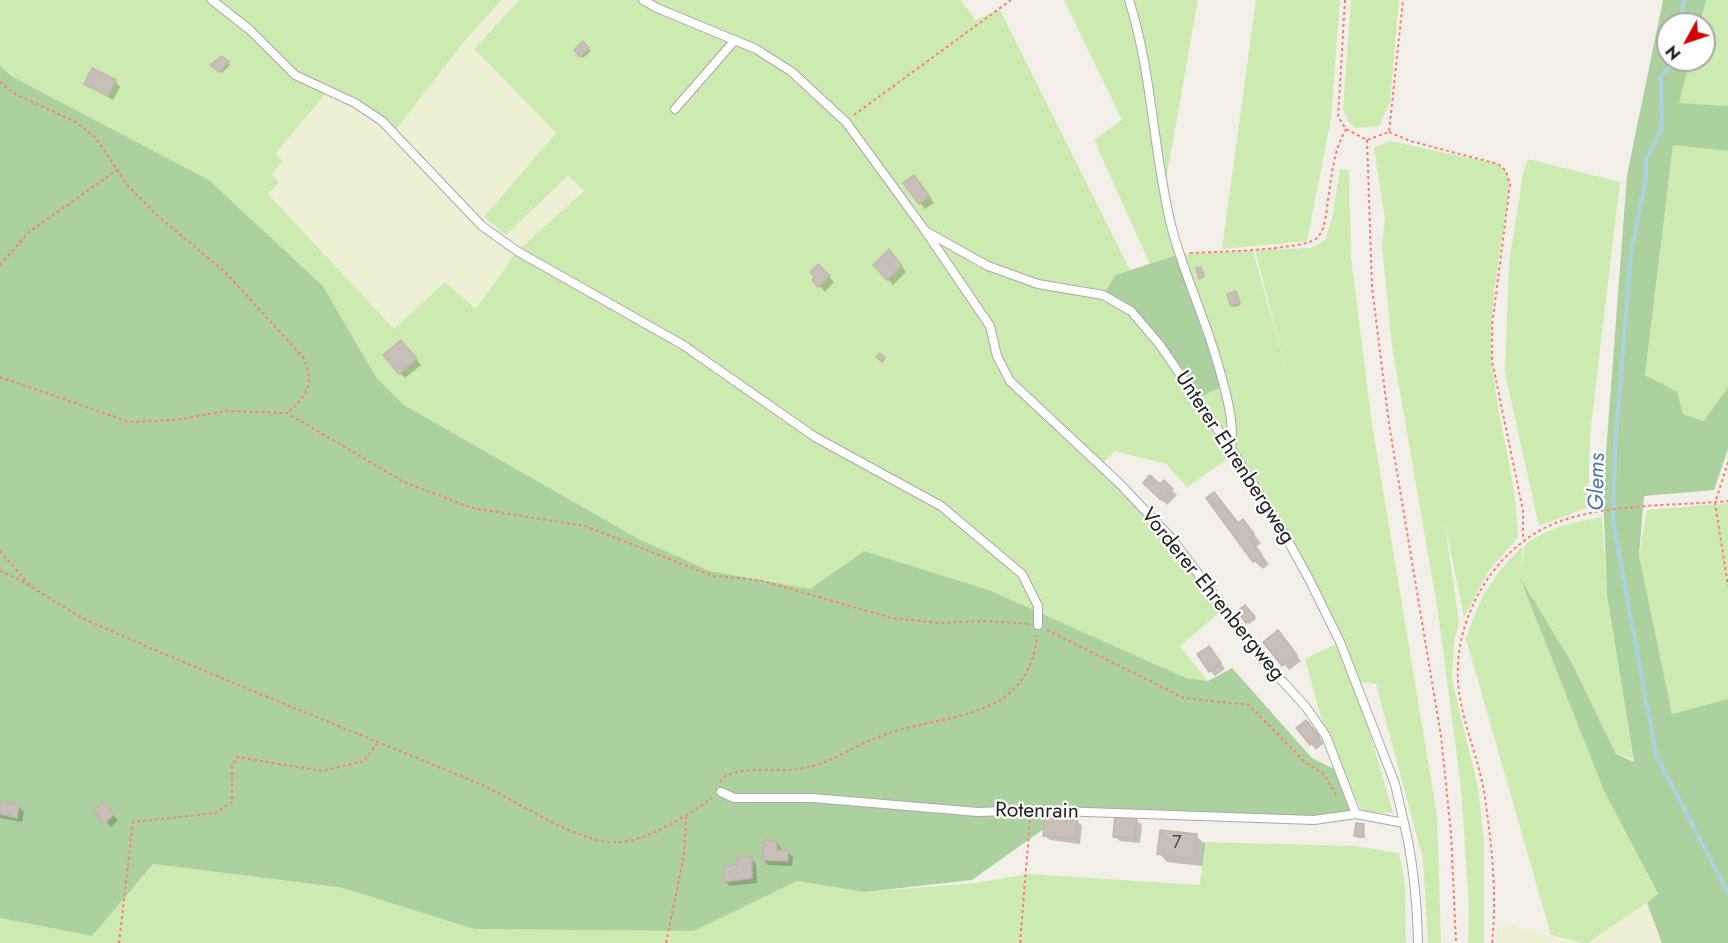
<!DOCTYPE html>
<style>
body{margin:0}
#map{position:relative;width:1728px;height:943px;overflow:hidden;background:#f2efe9;font-family:Jost,sans-serif}
canvas{display:block}
.north{position:absolute;left:1656px;top:12px;width:60px;height:60px;box-sizing:border-box;background:#fff;border:2px solid #a7a7a7;border-radius:50%;rotate:230deg;font-size:16px;font-weight:700;line-height:24px;text-align:center;color:#222}
.north::after{content:'';display:block;margin:auto;width:21px;height:27px;background:#d40000;clip-path:polygon(50% 0,100% 100%,50% 72%,0 100%)}
</style>
<div id="map">
<canvas width="1728" height="943"></canvas>
<div class="north">N</div>
</div>
<script>
const ctx = document.querySelector('canvas').getContext('2d');
ctx.lineJoin = 'round';
function paint(path, color) { ctx.fillStyle = color; ctx.fill(path, 'evenodd'); }
function strokePath(path, color, width, dash) { ctx.strokeStyle = color; ctx.lineWidth = width; ctx.lineCap = dash ? 'butt' : 'round'; ctx.setLineDash(dash || []); ctx.stroke(path); }
function drawText(font, color, halo, rows, align = 'center') {
  ctx.font = font + ' Jost,sans-serif'; ctx.lineWidth = 4.5; ctx.setLineDash([]); ctx.textBaseline = 'middle'; ctx.strokeStyle = halo; ctx.fillStyle = color; for (const [text, x, y, turn = 0] of rows) {
    ctx.save(); ctx.translate(x, y); ctx.rotate((+turn || 0) * Math.PI / 180); ctx.textAlign = isNaN(turn) ? turn : align; if (halo) ctx.strokeText(text, 0, 0); ctx.fillText(text, 0, 0); ctx.restore();
  }
}
paint(new Path2D(`
 M502 0H519L474 49 556 133 506 235 569 175 584 190 517 251 476 309 444 282 394 330 268 194 279 183 272 174 275 154 328 91 463 43Z
 M1647 903 1662 943H1588Z
 M1498 922 1551 935 1583 943H1496Z`), '#eef0d5');
paint(new Path2D(`
 M0 0H502L463 43 394 132 369 111 328 91 275 154 283 161 272 174 279 183 268 194 394 329 445 282 476 309 517 251 584 191 568 176 506 235 484 217 556 133 474 49 519 0H961L975 20 1000 10 1130 270 1115 275 1103 295 1094 294 1131 311 1160 345 1229 458 1187 487 1166 464 1115 451 1101 465 1007 373 1010 381 1172 539 1223 609 1180 646 1208 681 1186 678 989 590 864 551 810 589 710 571 637 538 404 405 376 377 323 286 209 180 10 76 0 65ZM877 165 930 234 996 333 998 347 990 326Z
 M1064 0H1198L1164 191 1180 254 1253 251 1286 370 1255 250 1311 248 1325 240 1332 219 1340 169 1349 170 1351 257 1372 424 1437 815 1441 943H1428L1423 859 1376 684 1355 681 1393 813 1362 812 1338 758 1326 736 1305 659 1340 642 1310 581 1196 397 1180 254 1150 264 1094 140 1122 120Z
 M1256 0H1340L1331 119 1307 241 1222 249Z
 M1351 0H1399L1390 102 1379 126 1355 128 1348 121 1343 109Z
 M1706 0H1728V106L1679 103 1690 60H1704V24H1700Z
 M1390 141 1498 164 1506 171 1510 185C1503 242 1488 302 1492 360 1496 419 1517 477 1518 537L1488 572 1464 617 1444 519 1459 622 1454 641 1452 679 1478 788 1484 841V943H1468L1469 906 1461 787 1438 612 1392 346 1382 246 1385 219 1374 148Z
 M1673 144 1728 151V387L1705 421 1683 414 1645 375Z
 M1528 159 1620 182 1590 434 1588 507 1539 526 1505 373 1509 264 1523 174Z
 M1728 503V699L1672 714 1639 555 1647 510Z
 M1602 517 1607 595 1633 759 1616 754 1572 663 1522 583 1604 791 1658 895 1588 943H1583L1551 935 1466 639C1480 596 1491 578 1523 546L1521 569 1525 545C1548 527 1574 522 1602 517Z
 M1204 842 1354 846 1399 853 1405 885 1406 943H0V918L92 936 153 864 347 889 474 929 694 931 797 881 865 892 975 883 1029 874 1200 885Z`), '#cdebb0');
paint(new Path2D(`
 M1663 0H1706L1700 24H1668V60H1690L1679 103 1728 106V151L1673 145 1645 375 1677 392 1683 414 1704 421 1728 387V449L1714 490 1644 496 1639 555 1672 714 1728 699V943H1662L1647 903 1658 894 1604 791 1520 578 1572 663 1616 754 1634 762 1607 595 1603 493 1627 175Z
 M0 65 11 76 209 180 323 286 376 377 404 405 637 538 710 571 810 589 864 551 989 590 1186 678 1208 681 1232 668 1312 758 1336 770 1356 814 1334 818 1069 811 972 880 865 892 797 881 694 931 474 929 343 888 153 864 92 936 0 918Z
 M1180 254 1224 386 1193 400C1170 359 1146 323 1110 293L1103 295 1115 275Z`), '#add19e');
paint(new Path2D(`
 M583 44 591 51 583 58 576 50Z
 M222 58 230 65 222 73 212 65Z
 M115 81 120 87 113 100 86 84Z
 M919 182 934 203 925 209 905 183Z
 M895 257 906 272 893 285 875 265Z
 M818 266 834 282 825 292 814 280Z
 M1236 293 1241 305 1234 307 1232 305Z
 M406 347 421 365 405 378 400 373Z
 M1164 482 1177 495 1167 505 1145 483 1160 487Z
 M1214 494 1239 524 1243 521 1261 543 1256 547 1269 564 1263 569 1254 561Z
 M1245 607 1256 619 1249 624 1239 611Z
 M1283 638 1301 661 1289 670 1266 642Z
 M1214 653 1225 669 1215 676 1210 671Z
 M1311 727 1324 743 1316 750 1298 728Z
 M0 803 19 807 24 812 22 822 0 818Z
 M102 804 118 820 111 827 95 811Z
 M1136 820 1142 825 1140 843 1120 841 1115 836Z
 M1077 821 1082 826 1080 844 1050 840 1044 835Z
 M1364 826 1365 838H1358L1356 835Z
 M1196 836 1205 844 1202 866 1167 862 1159 853Z
 M777 842 782 851 787 852 793 857 792 866 768 865 763 859Z
 M751 858 756 864 757 883 730 886 725 881Z`), '#0003');
strokePath(new Path2D(`
 M1681 24 1684 0
 M1671 60 1669 67 1661 76 1662 129 1646 159V177L1631 252 1615 447 1613 521 1656 755 1728 893`), '#aad3df', 4);
const building = new Path2D(`
 M583 41 589 48 580 57 574 50Z
 M222 56 229 62 219 72 210 65Z
 M92 68 116 80 108 96 84 84Z
 M914 175 930 197 919 204 903 183Z
 M889 249 902 266 887 280 873 265Z
 M818 264 830 276 818 287 812 280 815 277 810 272Z
 M1201 267 1204 276 1199 279 1196 268Z
 M1236 291 1240 303 1231 306 1227 294Z
 M401 340 417 359 399 374 383 355Z
 M880 353 885 358 882 362 876 357Z
 M1150 475 1160 484 1164 480 1173 489 1161 500 1143 483Z
 M1214 492 1238 523 1243 519 1254 534 1249 538 1262 555 1253 562 1206 498Z
 M1245 605 1255 617 1246 623 1237 611Z
 M1278 630 1297 655 1282 666 1263 642Z
 M1209 646 1221 663 1209 672 1197 654Z
 M1306 720 1320 737 1310 745 1296 728Z
 M0 801 19 805 17 818 0 814Z
 M102 802 114 814 105 823 93 811Z
 M1045 816 1078 819 1075 839 1043 836Z
 M1115 816 1137 818 1135 839 1113 837Z
 M1356 823 1364 824 1363 837 1354 836Z
 M1160 830 1197 834 1194 859 1157 854Z
 M764 840 777 841V850H788V861L762 860Z
 M738 857H752V878L723 882 724 866 738 864Z`);
paint(building, '#c7bfb8');
strokePath(building, '#c4b6ab', 1.5);
const service = new Path2D(`
 M212 0 250 30 295 75 355 103 382 121 482 226 517 251 683 345 815 437 941 506 1022 574 1038 606V625
 M643 0 657 8 756 49 792 72 835 112 846 122 924 229 990 326 997 356 1010 381 1119 483 1172 539 1264 661 1306 707 1326 736 1356 814 1404 823C1414 864 1417 901 1418 943
 M1129 0C1152 71 1153 151 1171 225 1183 273 1206 319 1219 368 1226 392 1235 424 1231 449
 M675 109 735 40
 M927 232 988 266 1038 284 1103 295 1131 311 1160 345 1231 449 1281 528 1310 581 1340 642 1395 784 1404 823
 M721 792 734 798H813L978 812 1030 810 1314 820 1356 814`);
strokePath(service, '#a9a9a9', 10);
strokePath(new Path2D(`
 M1345 0 1338 117 1346 129 1367 140 1389 132 1403 0
 M0 82 13 93 76 122 96 138 128 186 158 216 225 272 303 357C315 385 308 395 287 413
 M854 115 1011 0
 M1389 132 1410 141 1498 164 1506 171 1510 185 1492 325V361L1523 511V540
 M1367 140 1372 287 1389 424 1441 736 1451 834 1456 943
 M1190 253C1213 252 1305 250 1317 238 1326 229 1326 212 1328 200 1332 174 1333 152 1346 129
 M0 265 29 232 117 170
 M0 377 129 422 175 420 227 411 287 413 404 482 472 508 585 526 713 576 759 580 892 618 938 623 985 621 1028 624
 M1728 462 1715 503 1728 586
 M0 551 32 588
 M0 571C32 583 60 608 91 622 217 678 345 728 473 781 514 798 566 837 609 842 641 846 687 816 712 798
 M1047 630 1184 698 1249 705 1306 763 1324 774 1336 795
 M720 782C731 764 779 772 799 769 829 765 855 745 883 735 945 713 1029 722 1037 635
 M119 943 133 822 216 813 232 802V767L237 757 322 771 364 761 377 744
 M666 943 684 855 686 817
 M1020 943 1030 820
 M1492 943C1497 892 1492 849 1485 798 1480 762 1464 728 1459 692 1449 618 1498 538 1570 518 1622 503 1675 506 1728 501`), '#fa8072', 2, [3, 3]);
strokePath(service, '#fff', 8);
drawText('18px', '#4b4948', null, [
 ["7",1177,844]
]);
drawText('21px', '#222', '#fff', [
 ["Unterer Ehrenbergweg",1234,458,57],
 ["Vorderer Ehrenbergweg",1212,595,51],
 ["Rotenrain",1037,812,1]
]);
drawText('italic 22px', '#4a7aab', '#fff', [
 ["Glems",1598,482,-89]
]);
</script>
